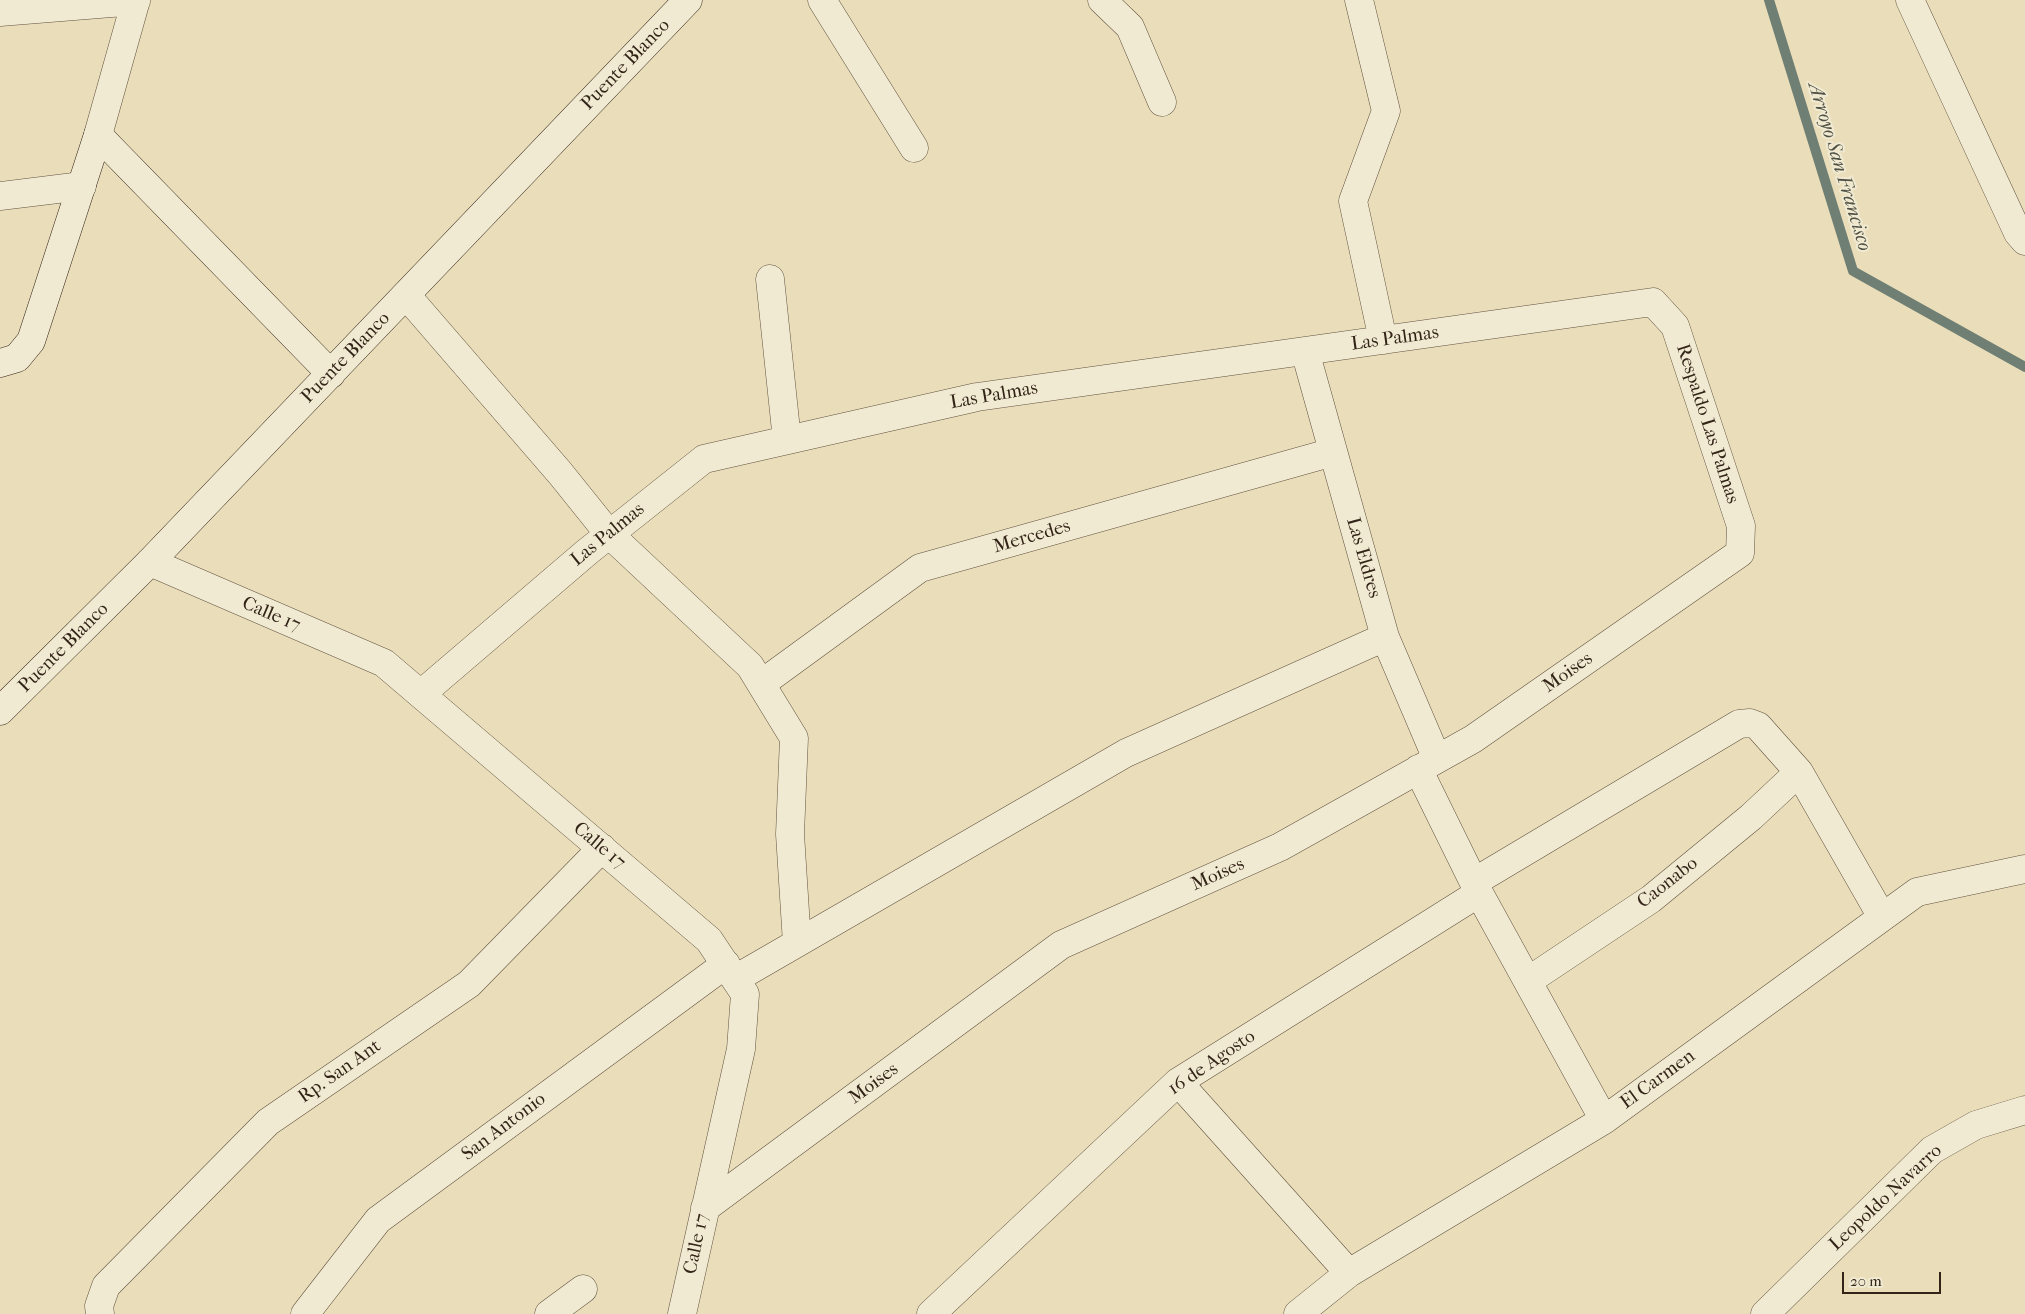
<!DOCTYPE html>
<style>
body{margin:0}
#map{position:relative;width:2025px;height:1314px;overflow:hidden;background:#eadeba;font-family:"IM FELL French Canon",serif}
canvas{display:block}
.scale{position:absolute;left:1842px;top:1272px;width:99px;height:22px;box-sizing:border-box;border:2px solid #332418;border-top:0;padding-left:6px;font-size:15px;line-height:18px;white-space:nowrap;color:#332418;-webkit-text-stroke:4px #f1ead2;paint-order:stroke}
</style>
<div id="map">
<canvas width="2025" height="1314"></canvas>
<div class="scale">20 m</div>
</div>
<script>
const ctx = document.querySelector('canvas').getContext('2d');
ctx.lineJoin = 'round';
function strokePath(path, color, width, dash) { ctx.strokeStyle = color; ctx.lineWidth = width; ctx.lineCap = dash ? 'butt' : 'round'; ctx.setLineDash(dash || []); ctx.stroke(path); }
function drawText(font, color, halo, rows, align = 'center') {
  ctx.font = font + ' "IM FELL French Canon",serif'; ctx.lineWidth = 4; ctx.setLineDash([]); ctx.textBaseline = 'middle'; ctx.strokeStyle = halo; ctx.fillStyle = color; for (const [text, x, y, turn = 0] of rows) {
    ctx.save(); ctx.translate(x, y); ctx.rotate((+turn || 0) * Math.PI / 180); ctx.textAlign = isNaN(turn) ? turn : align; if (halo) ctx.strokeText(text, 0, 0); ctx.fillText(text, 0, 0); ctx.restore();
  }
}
strokePath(new Path2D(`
 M1769 0 1853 271 2025 367`), '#707f73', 10);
const street = new Path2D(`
 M822 0 914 148
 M1102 0 1130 27 1162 102
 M1359 0 1386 111 1353 201 1383 340
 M1910 0 2018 233 2025 241
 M0 12 136 1
 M98 135 136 0
 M0 196 82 186
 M770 279 787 440
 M406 295 560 473 609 534 750 666 794 738 790 834 797 943
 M1305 351 1385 637 1437 759
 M150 562 384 663 709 940 745 994 741 1049 682 1314
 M761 684 920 568 1333 452
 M421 694 587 552 704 459 977 397 1653 302 1675 326 1741 526 1740 553 1473 739 1280 847 1061 945 705 1208
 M1418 769 1479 893 1604 1120
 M1474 882 1739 724 1750 723 1758 726 1799 772 1882 917
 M735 979 1126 753 1385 637
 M1528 981 1651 899 1751 817 1799 772
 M1178 1082 1349 1273
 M100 1314 99 1306 106 1286 268 1122 469 984 602 848
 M305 1314 378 1220 726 964
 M549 1314 583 1289
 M931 1314 1178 1082 1479 893
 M1298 1314 1349 1273 1604 1120 1917 892 2025 869
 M1765 1314 1932 1150 1976 1125 2025 1110`);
const secondary = new Path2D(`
 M0 363 17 358 31 341 98 135 331 374
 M0 711 150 562 688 0`);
strokePath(street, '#615240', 29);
strokePath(secondary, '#332418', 29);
strokePath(street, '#f1ead2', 28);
strokePath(secondary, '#f1ead2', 28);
drawText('19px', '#332418', '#f1ead2', [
 ["Puente Blanco",626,65,-46],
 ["Las Palmas",1395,339,-8],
 ["Puente Blanco",346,358,-46],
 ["Las Palmas",994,396,-10],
 ["Respaldo Las Palmas",1707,424,72],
 ["Las Palmas",608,535,-39],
 ["Mercedes",1032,537,-16],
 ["Las Eldres",1363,558,74],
 ["Calle 17",271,615,23],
 ["Puente Blanco",64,648,-45],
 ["Moises",1568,673,-35],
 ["Calle 17",599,846,40],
 ["Moises",1218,875,-24],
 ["Caonabo",1668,883,-38],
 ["16 de Agosto",1212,1063,-34],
 ["Rp. San Ant",340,1072,-35],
 ["El Carmen",1658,1080,-36],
 ["Moises",874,1084,-36],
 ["San Antonio",504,1127,-37],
 ["Leopoldo Navarro",1886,1198,-43],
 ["Calle 17",697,1244,-78]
]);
drawText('italic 20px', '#515245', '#f1ead2', [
 ["Arroyo San Francisco",1839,167,73]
]);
</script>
